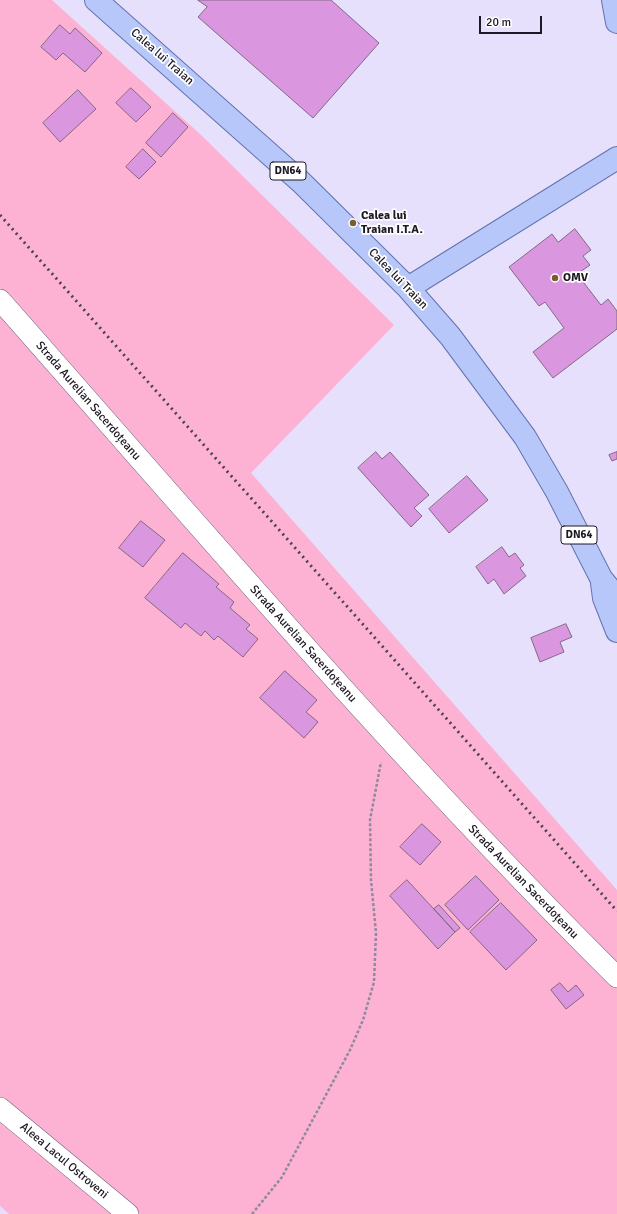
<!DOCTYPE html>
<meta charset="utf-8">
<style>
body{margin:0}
#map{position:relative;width:617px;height:1214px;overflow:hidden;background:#e7e0fc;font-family:Signika,sans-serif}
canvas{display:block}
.scale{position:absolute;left:479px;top:16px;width:63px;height:18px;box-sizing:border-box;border:2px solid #1c1824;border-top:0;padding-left:5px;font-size:12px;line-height:14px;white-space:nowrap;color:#1c1824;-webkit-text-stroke:3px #fff;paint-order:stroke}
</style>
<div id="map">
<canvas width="617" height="1214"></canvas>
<div class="scale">20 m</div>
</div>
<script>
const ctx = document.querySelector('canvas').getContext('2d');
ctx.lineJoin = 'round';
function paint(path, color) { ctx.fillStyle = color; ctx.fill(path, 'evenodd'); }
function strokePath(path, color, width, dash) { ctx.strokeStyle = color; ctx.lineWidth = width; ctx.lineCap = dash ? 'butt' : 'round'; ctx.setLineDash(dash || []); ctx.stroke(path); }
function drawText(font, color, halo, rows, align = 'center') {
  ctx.font = font + ' Signika,sans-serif'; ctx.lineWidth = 3.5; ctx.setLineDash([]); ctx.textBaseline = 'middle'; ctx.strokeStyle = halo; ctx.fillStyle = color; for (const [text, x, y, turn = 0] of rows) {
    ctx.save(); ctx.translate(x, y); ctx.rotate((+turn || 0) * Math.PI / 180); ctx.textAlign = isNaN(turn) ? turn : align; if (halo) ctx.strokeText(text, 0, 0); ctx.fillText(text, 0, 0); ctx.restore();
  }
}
paint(new Path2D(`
 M0 0H52L200 134 394 325 251 473 617 890V1214H9L0 1206Z`), '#fdb2d3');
const building = new Path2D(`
 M198 0H331L379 43 313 118 198 17 207 7Z
 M60 25 70 34 75 28 102 53 85 72 63 53 56 60 41 47Z
 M131 88 151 107 136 122 116 103Z
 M78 90 96 109 60 142 43 123Z
 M173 113 188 127 161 157 146 143Z
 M143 149 156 162 139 179 126 167Z
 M575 229 591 250 583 256 590 265 577 274 601 305 608 299 617 311V329L553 378 533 352 564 328 545 302 539 306 509 267 552 234 558 242Z
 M376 452 382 459 390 452 429 495 414 508 422 516 411 527 358 468Z
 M617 452V459L612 461 609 455Z
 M467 476 488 500 449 533 429 509Z
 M141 521 165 540 143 567 119 548Z
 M502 547 509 557 515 553 524 565 520 568 526 576 504 594 494 579 488 584 476 567Z
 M183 553 219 584 216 587 234 602 230 608 250 625 246 629 258 639 243 657 218 636 214 640 205 631 201 636 185 623 181 628 145 598Z
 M566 624 572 637 560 642 564 652 540 662 531 638Z
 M285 671 317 700 306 712 318 722 304 738 260 698Z
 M422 824 441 842 420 865 400 847Z
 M476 876 499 900 468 930 445 905Z
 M407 880 455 932 438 949 390 896Z
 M501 903 537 940 506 970 470 932Z
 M439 905 460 928 455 932 434 909Z
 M560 983 568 992 576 985 584 995 566 1009 551 990Z`);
paint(building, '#da97df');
strokePath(building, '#816983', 1);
const street = new Path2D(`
 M0 300C202 529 400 762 617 977
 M0 1108 128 1214`);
const primary = new Path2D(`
 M96 0 301 182 408 288 450 336 525 437 557 492 601 578 617 598
 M613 0 617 22
 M408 288 617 158
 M602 583 604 598 617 631`);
strokePath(street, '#6a6280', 22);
strokePath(primary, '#6272ad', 24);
strokePath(new Path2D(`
 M252 1214 282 1177 350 1050 363 1020 374 982 376 933 371 880 370 820 381 762`), '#8f8a9f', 2.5, [3, 2]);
strokePath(street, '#fff', 21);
strokePath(primary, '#b7c7fa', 22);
strokePath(new Path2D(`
 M0 215 617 911`), '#494454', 3, [2, 4]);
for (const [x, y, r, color] of [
 [353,223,4,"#7b5c31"],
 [555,278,4,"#7b5c31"]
]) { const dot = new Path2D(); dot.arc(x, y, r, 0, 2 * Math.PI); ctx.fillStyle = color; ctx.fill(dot); strokePath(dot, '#fff', 1.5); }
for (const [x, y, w] of [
 [288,171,36],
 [579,535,36]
]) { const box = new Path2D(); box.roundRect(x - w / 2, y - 9, w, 18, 3); ctx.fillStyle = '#fff'; ctx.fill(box); strokePath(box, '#1c1824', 1); }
drawText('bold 11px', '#1c1824', null, [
 ["DN64",288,171],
 ["DN64",579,535]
]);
drawText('12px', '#1c1824', '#fff', [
 ["Calea lui Traian",162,57,41],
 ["Calea lui Traian",398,279,46],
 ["Strada Aurelian Sacerdoțeanu",88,401,49],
 ["Strada Aurelian Sacerdoțeanu",303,644,48],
 ["Strada Aurelian Sacerdoțeanu",523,882,46],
 ["Aleea Lacul Ostroveni",64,1161,40]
]);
drawText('bold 12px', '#1c1824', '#fff', [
 ["Calea lui",361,216],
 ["Traian I.T.A.",361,230],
 ["OMV",563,278]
], 'left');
</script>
